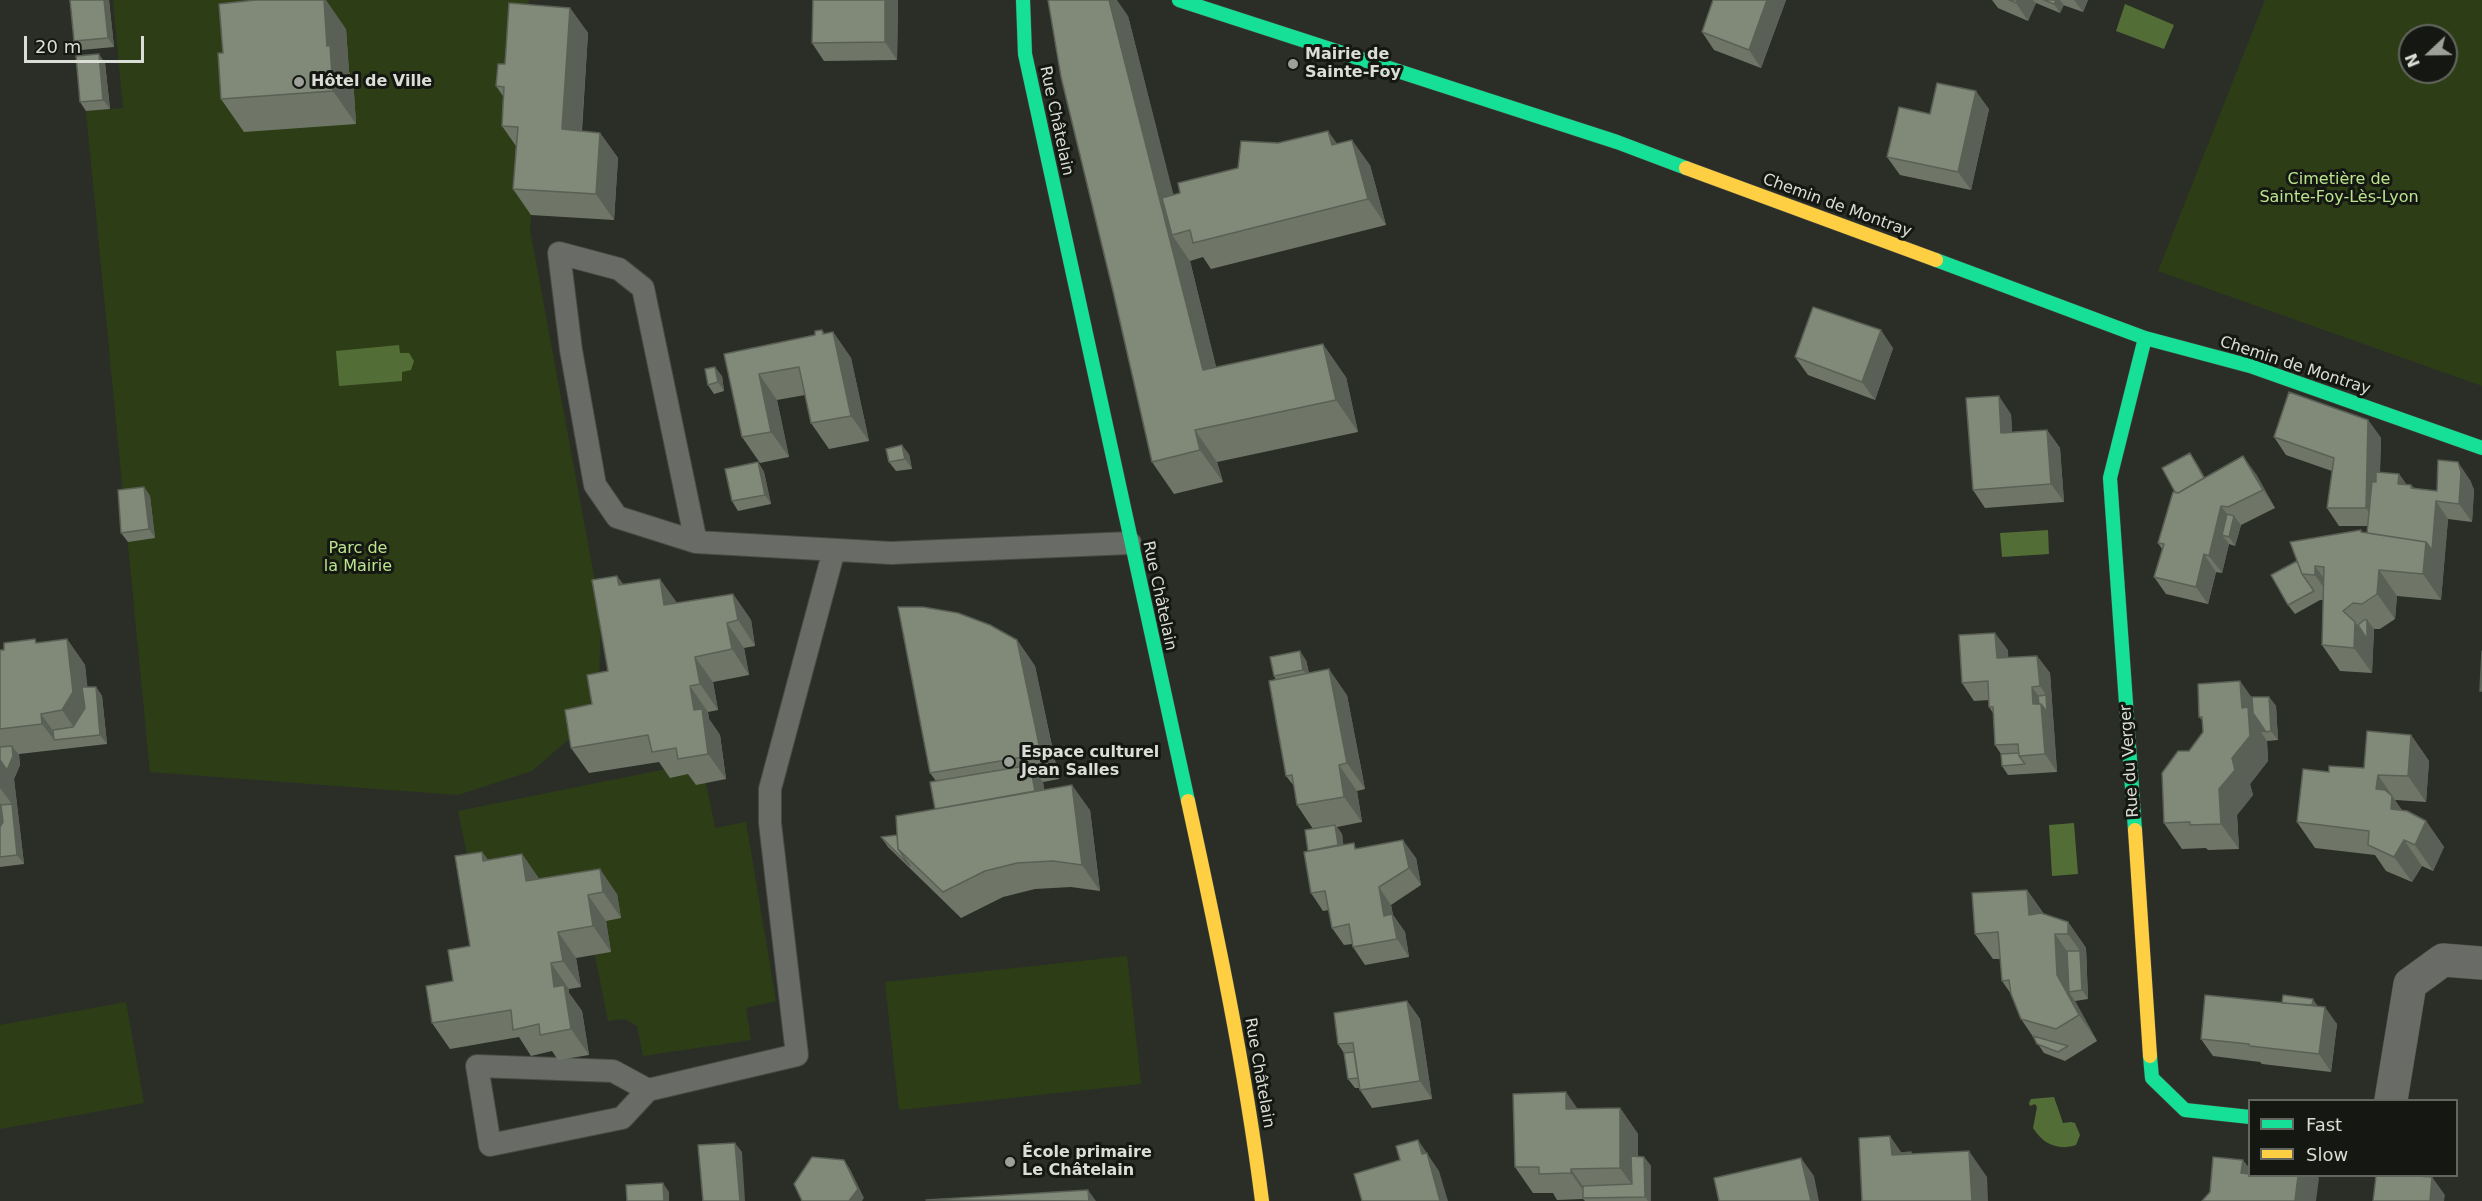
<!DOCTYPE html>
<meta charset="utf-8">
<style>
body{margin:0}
#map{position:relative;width:2482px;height:1201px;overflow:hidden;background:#2a2e27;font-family:"DejaVu Sans",sans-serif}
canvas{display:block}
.legend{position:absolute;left:2248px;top:1099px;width:210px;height:78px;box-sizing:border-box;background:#151812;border:2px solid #646760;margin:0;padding:8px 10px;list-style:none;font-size:18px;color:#daded6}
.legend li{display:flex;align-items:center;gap:12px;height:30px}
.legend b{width:30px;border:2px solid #646760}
.north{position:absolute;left:2398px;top:24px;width:60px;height:60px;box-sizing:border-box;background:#151812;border:2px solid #646760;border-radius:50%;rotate:248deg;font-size:16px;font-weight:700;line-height:24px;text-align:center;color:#daded6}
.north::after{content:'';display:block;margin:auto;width:21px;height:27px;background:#9ca099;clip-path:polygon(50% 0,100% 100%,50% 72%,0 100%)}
.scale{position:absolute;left:24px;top:36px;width:120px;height:27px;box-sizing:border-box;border:3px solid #daded6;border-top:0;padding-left:8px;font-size:18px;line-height:21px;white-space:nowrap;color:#daded6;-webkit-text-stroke:4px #151812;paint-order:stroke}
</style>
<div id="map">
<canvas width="2482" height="1201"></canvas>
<ul class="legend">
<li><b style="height:8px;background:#16e098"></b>Fast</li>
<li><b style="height:8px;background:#ffcf43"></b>Slow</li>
</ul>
<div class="north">N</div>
<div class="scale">20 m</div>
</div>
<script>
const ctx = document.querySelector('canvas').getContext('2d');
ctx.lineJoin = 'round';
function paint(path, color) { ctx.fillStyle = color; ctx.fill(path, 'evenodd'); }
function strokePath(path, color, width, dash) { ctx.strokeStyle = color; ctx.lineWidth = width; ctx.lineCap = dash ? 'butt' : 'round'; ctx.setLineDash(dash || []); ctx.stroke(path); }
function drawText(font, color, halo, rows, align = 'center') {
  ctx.font = font + ' "DejaVu Sans",sans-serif'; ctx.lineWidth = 6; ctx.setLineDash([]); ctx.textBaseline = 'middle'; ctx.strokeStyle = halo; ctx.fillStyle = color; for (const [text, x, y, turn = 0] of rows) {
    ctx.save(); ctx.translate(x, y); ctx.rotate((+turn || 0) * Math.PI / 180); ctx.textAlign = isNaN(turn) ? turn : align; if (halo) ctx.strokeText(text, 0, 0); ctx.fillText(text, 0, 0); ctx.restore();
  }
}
paint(new Path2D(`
 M113 0H529L523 89 536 153 530 230 601 614 599 681 577 732 532 771 458 795 150 772 86 111 123 108Z
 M2265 0H2482V386L2158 271ZM2410 36H2446V72H2410Z
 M666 769 694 773 706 783 715 828 746 822 776 1001 746 1008 751 1040 643 1056 637 1026 625 1019 608 1021 595 955 611 952 606 921 473 882 458 811Z
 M1127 956 1141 1084 899 1110 885 982Z
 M126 1002 144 1103 0 1129V1025Z`), '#2d3e17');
paint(new Path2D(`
 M2125 4 2174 25 2164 49 2116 31Z
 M399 345 400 353H409L414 361 411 370 402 372V381L339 386 336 351Z
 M2048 530 2049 554 2002 557 2000 533Z
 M2074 823 2078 874 2052 876 2049 825Z
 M2054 1097 2063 1123 2071 1122 2075 1123 2080 1135 2076 1145C2058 1151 2043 1144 2033 1128L2037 1107 2035 1104 2030 1106 2029 1103 2031 1099Z`), '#536d36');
const lane = new Path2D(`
 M696 542 643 288 619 269 559 253 571 350 595 485 617 517 696 542 891 553 1130 543
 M648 1090 622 1118 490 1145 477 1066 613 1071 648 1090 797 1055 770 823V789L834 550`);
const street = new Path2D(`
 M2391 1100 2410 984 2443 960 2482 963`);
const fast = new Path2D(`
 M1023 0 1025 54 1188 801
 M1179 0 1617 142 1686 168
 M1936 260 2145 338 2250 366 2482 448
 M2135 830 2110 478 2145 338
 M2150 1056 2152 1078 2185 1110 2250 1117`);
const slow = new Path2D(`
 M1686 168 1936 260
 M1188 801C1217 934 1245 1066 1262 1201
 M2135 830 2150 1056`);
strokePath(lane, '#474a43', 24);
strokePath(street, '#474a43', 34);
strokePath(fast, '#474a43', 15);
strokePath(slow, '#474a43', 15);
strokePath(lane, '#686b66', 22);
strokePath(street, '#686b66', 33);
strokePath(fast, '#16e098', 14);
strokePath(slow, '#ffcf43', 14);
paint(new Path2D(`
 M109 0 114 47 81 50 74 41Z
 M813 0H898L897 60 824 61 812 43Z
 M1713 0H1786L1761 68 1714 50 1702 32Z
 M1992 0H2088L2083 12 2063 5 2060 13 2036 3 2028 21 1998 8Z
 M570 8 588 33 582 131 600 133 618 158 614 220 531 215 513 189 516 146 502 126 503 96 496 86 505 64Z
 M1128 16 1173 195 1180 193 1238 168 1278 143 1337 144 1370 165 1386 225 1211 269 1203 257 1190 261 1216 367 1346 377 1358 432 1217 462 1223 482 1174 494 1152 462Z
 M346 29 349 72 353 78 356 124 244 132 221 99Z
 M105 63 110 109 86 111 80 102Z
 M1989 109 1971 190 1900 175 1887 157 1930 114Z
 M822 330 825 334 833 332 851 358 869 441 829 449 811 423 805 395 777 400 789 457 760 463 742 437 724 354 815 335Z
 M1893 348 1875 400 1808 375 1795 357Z
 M722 376 724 391 714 394 708 385Z
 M2011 414 2012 432 2047 430 2060 448 2064 502 1985 508 1973 490Z
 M2368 420 2381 438 2380 473 2399 474 2406 484 2411 485 2414 488 2437 491 2470 480 2474 490 2472 522 2448 519 2441 600 2397 596 2395 619 2380 629H2374L2372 673 2340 671 2322 645 2323 600H2320L2295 614 2288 605 2271 575 2363 532 2367 533 2368 526H2339L2327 508 2332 471 2286 455 2274 437Z
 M909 454 912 469 896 471 889 462Z
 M758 462 764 472 771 504 738 511 732 501Z
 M2196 462 2205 478 2256 474 2275 508 2241 525 2235 546 2229 544 2222 573 2216 572 2208 604 2166 594 2154 577 2162 549 2158 543 2175 492Z
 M144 487 150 496 155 538 128 542 121 533Z
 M617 576 623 584 677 603 733 594 751 620 755 646 744 648 749 675 713 682 718 710 708 712 709 719 720 735 726 779 696 785 688 774 670 778 659 762 589 773 571 748 608 671Z
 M67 639 85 665 87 687H96L102 696 107 744 19 754 20 765 14 779 24 864 0 867V650L38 643Z
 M1017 640 1035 666 1059 779 1043 782 1044 790 1090 810 1100 891 1071 887 1035 889 1003 897 961 918 888 847 881 837 897 835 935 809 936 781 930 773Z
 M2008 650V658L2037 656 2050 673 2057 772 2008 775 2002 766 2001 754 1995 745 1993 713 1989 707V700L1974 701 1962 683Z
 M1306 660 1309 673 1347 695 1365 789 1357 791 1362 822 1337 827 1342 834 1343 845 1357 848 1416 858 1421 885 1391 905 1393 915 1405 932 1409 957 1365 965 1353 947 1352 944 1344 945 1332 928 1329 910 1323 911 1311 893 1308 851 1313 829 1297 805 1294 786 1286 776 1276 680 1274 676Z
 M2252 697H2269L2276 706 2278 740 2267 741 2268 761 2250 784 2253 795 2237 815 2239 849 2208 850 2206 848 2182 849 2164 823 2189 751 2203 732 2202 720 2199 717Z
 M2411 735 2429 761 2426 802 2396 800 2395 801 2402 810 2426 821 2444 847 2433 871 2422 866 2412 882 2386 871 2375 855 2315 848 2297 822 2329 772 2364 768Z
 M482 852 488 860 522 854 539 879 617 894 621 918 606 921 611 952 576 958 581 987 569 989V993L582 1011 589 1055 558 1060 552 1051 531 1056 519 1037 450 1049 432 1023 470 946Z
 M2027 890 2044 914 2068 922 2086 948 2088 999 2075 1001 2097 1041 2065 1061 2044 1053 2021 1019 2011 994 2002 981 2000 959H1993L1975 934Z
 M1407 1001 1420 1019 1432 1099 1372 1108 1360 1090 1359 1088H1355L1348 1079 1344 1053 1338 1044Z
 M2318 1006 2337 1024 2331 1072 2262 1064 2260 1062 2213 1056 2201 1039Z
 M1620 1108 1638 1134V1157H1644L1651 1166V1201H1585L1583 1199 1557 1200 1553 1193H1533L1515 1167 1577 1109Z`), '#6f7668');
paint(new Path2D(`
 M104 0H109L114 47 108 38Z
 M324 0H326L346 29 349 72 353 78 356 124 333 91 327 46Z
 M885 0H898L897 60 885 42Z
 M1109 0H1117L1128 16 1183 232 1172 235 1190 261 1225 403 1203 370Z
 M1767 0H1786L1761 68 1749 50Z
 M2017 0H2033L2036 3 2028 21 2016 3Z
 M2056 0H2060L2064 5 2060 13 2054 4Z
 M2074 0H2088L2083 12Z
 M570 8 588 33 580 155 562 129Z
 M99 54 105 63 110 109 103 100Z
 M1976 91 1989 109 1971 190 1958 172Z
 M1328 131 1346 156 1332 145Z
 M600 133 618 158 614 220 596 194Z
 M1352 140 1370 165 1386 225 1368 199Z
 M822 330 837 351 833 332 851 358 869 441 851 416Z
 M1881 330 1893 348 1875 400 1862 382Z
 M1323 344 1346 377 1358 432 1336 400Z
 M715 367 722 376 724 391 718 382Z
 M759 374 777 400 789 457 771 432Z
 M1999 396 2011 414 2013 451 2001 433Z
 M2368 420 2381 438 2378 526 2366 508Z
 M1195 430 1217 462 1223 482 1200 450Z
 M2047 430 2060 448 2064 502 2051 484Z
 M902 445 909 454 912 469 905 459Z
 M2190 453 2196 462 2216 497 2209 488Z
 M2243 456 2256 474 2275 508 2263 490Z
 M758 462 764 472 771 504 765 495Z
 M2458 462 2470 480 2474 490 2472 522 2459 504Z
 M2399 474 2412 492 2398 484Z
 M144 487 150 496 155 538 149 529Z
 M2436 501 2448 519 2441 600 2423 574 2426 542Z
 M2221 506 2233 522 2234 516 2241 525 2235 546 2229 537 2222 535 2229 544 2222 573 2209 556Z
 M2204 554 2216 572 2208 604 2196 587Z
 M2315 566 2333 591H2326L2315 575Z
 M2379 570 2397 596 2395 619 2377 594Z
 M617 576 635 602 619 585Z
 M660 579 678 604 664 605Z
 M733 594 751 620 755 646 738 620Z
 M2367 620 2374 629 2372 673 2354 648 2355 622 2367 638Z
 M727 623 744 648 749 675 732 649Z
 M1995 633 2008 650 2009 676 1997 658Z
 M67 639 85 665 91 717 80 736 62 710Z
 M1017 640 1035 666 1059 779 1041 754Z
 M1300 651 1306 660 1310 679 1303 670Z
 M2037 656 2050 673 2057 772 2045 754 2033 704 2032 687 2045 705 2046 695 2040 686Z
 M695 657 713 682 718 710 700 684Z
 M1329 669 1347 695 1365 789 1347 763Z
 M2240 681 2258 706 2266 732H2261L2267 741 2268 761 2250 784 2253 795 2237 815 2239 849 2221 824 2219 789 2232 758 2242 708Z
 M690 686 708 712 709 719 720 735 726 779 708 754 694 710Z
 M96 687 102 696 107 744 100 735Z
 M2269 697 2276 706 2278 740 2271 731Z
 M41 714 59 739 54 740 42 724Z
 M2411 735 2429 761 2426 802 2408 776Z
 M12 746 19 755 20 765 14 779 24 864 17 855 12 804 0 788V760Z
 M1030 765 1043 782 1049 818 1037 800Z
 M1339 765 1357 791 1362 822 1344 797Z
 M2378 775 2410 822 2409 835 2376 789Z
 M1072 785 1090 810 1100 891 1082 865Z
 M0 803 8 814 0 848Z
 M2426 821 2444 847 2433 871 2415 845Z
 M1335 825 1342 834 1346 864 1340 855Z
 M1403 840 1416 858 1421 885 1409 868Z
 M2404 840 2422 866 2412 882 2394 857Z
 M482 852 500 877 483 861Z
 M522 854 540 880 526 881Z
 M600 869 617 894 621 918 603 892Z
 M1379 887 1391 905 1393 915 1405 932 1409 957 1397 939 1384 916Z
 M2027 890 2045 916 2029 915Z
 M588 895 606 921 611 952 593 926Z
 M2068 922 2086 948 2088 999 2082 990 2080 951 2068 934Z
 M558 932 576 958 581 987 563 961Z
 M2055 934 2073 960 2069 992 2075 1001 2097 1041 2079 1015 2057 975Z
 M551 963 569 989V993L582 1011 589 1055 571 1029 554 987Z
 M2313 999 2319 1008 2311 1013Z
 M1407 1001 1420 1019 1432 1099 1420 1081Z
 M2325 1007 2337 1024 2331 1072 2319 1054Z
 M1566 1092 1584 1118 1566 1109Z
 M1620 1108 1638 1134V1193L1620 1168Z
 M1890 1136 1908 1162 1892 1155Z
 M1418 1140 1439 1171 1448 1201H1440L1422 1154Z
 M735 1143 742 1152 745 1201H740Z
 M1969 1151 1987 1177 1988 1201H1972Z
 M1644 1157 1651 1166V1201H1648L1645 1197Z
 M1801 1158 1814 1176 1819 1201H1811Z
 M844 1160 850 1169 864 1198 862 1201H849Z
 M2243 1160 2250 1169V1176L2241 1173Z
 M1571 1169 1589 1195V1199L1571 1173Z
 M2298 1176H2317L2319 1178 2316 1201H2295Z
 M2432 1177 2445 1195 2444 1201H2430Z
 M663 1183 669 1192V1201H664Z
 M1088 1190 1096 1201H1089Z`), '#5a6055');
const building = new Path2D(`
 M70 0H104L108 38 74 41Z
 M256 0H324L327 46 330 45 333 91 221 99 218 53H223L219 4Z
 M813 0H885V42L812 43Z
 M1048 0H1109L1203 370 1323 344 1336 400 1195 430 1200 450 1152 462 1113 291 1061 77Z
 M1713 0H1767L1749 50 1702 32Z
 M2009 0H2017L2016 3Z
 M2044 0H2056L2054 4Z
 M509 3 570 8 562 129 600 133 596 194 513 189 518 127 502 126 504 87 496 86 498 64H505Z
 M99 54 103 100 80 102 76 56Z
 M1937 83 1976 91 1958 172 1887 157 1899 107 1930 114Z
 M1328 131 1332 145 1352 140 1368 199 1193 243 1190 230 1172 235 1162 198 1180 193 1178 183 1238 168 1241 141 1278 143Z
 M1813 307 1881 330 1862 382 1795 357Z
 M822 330 823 334 833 332 851 416 811 423 799 367 759 374 771 432 742 437 724 354 815 335V331Z
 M715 367 718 382 708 385 705 369Z
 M2289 392 2368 420 2366 508H2327L2334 458 2274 437Z
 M1999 396 2001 433 2047 430 2051 484 1973 490 1966 398Z
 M902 445 905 459 889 462 886 449Z
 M2190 453 2204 478 2178 493 2175 492 2162 468Z
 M2243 456 2263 490 2228 507 2221 506 2209 556 2204 554 2196 587 2154 577 2164 544 2158 543 2173 492 2178 493Z
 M2438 460 2458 462 2461 472 2459 504 2436 501 2432 550 2426 542 2367 533 2372 482H2376V472L2399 474 2398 484 2411 485V488L2437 491Z
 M758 462 765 495 732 501 725 469Z
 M144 487 149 529 121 533 118 490Z
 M2227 514 2234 516 2229 537 2222 535Z
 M2361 530V532L2426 542 2423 574 2379 570 2377 594 2362 604 2353 603 2343 611 2355 622 2354 648 2322 645 2324 567 2315 566V575L2302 574 2290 542Z
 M2297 561 2302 574 2314 591 2288 605 2271 575Z
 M617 576 619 585 660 579 664 605 733 594 738 620 727 623 732 649 695 657 700 684 690 686 694 710 702 709 708 754 678 759 676 748 652 752 648 735 571 748 565 710 592 704 587 675 608 671 592 580Z
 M898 607H923L958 613 990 625 1017 640 1041 754 930 773Z
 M2364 620H2367V639L2358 625Z
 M1995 633 1997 658 2037 656 2040 686 2032 687 2033 704H2041L2045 754 2019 756 2018 744 1995 745 1993 707H1989L1988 681 1962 683 1959 635Z
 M35 639 36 643 67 639 73 692 62 710 41 714 42 724 0 729V650H4V643Z
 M1300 651 1303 670 1274 676 1270 657Z
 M2482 651V691H2480Z
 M1329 669 1347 763 1339 765 1344 797 1297 805 1292 775 1286 776 1269 681Z
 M2240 681 2242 708 2248 707 2250 736 2232 758 2235 770 2219 789 2221 824 2190 825V822L2164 823 2162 773 2178 751H2189L2203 732 2202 717H2199L2198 684Z
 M82 687H96L100 735 54 740 53 730 73 727 85 708Z
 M2046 695 2047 712 2041 704H2039L2038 696Z
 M2252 697H2269L2271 731 2266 732 2253 713Z
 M2367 731 2411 735 2408 776 2378 775 2376 789 2385 790 2392 796 2391 809 2407 811 2426 821 2415 845 2404 840 2394 857 2368 845 2369 831 2297 822 2303 769 2329 772V766L2364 768Z
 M12 746 13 756 7 770 0 760V747Z
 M2019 753V756L2025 764 2002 766 2001 754Z
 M1030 765 1035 791 935 809 930 782Z
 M1072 785 1082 865 1053 861 1017 863 985 871 943 892 898 849 896 816Z
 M12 804 17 855 0 857V827L3 822 1 805Z
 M1335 825 1338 845 1308 851 1305 830Z
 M897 835 898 849 910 866 881 837Z
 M1403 840 1409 868 1379 887 1384 916 1392 914 1397 939 1353 947 1349 924 1332 928 1325 891 1311 893 1304 852 1354 843 1355 849Z
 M482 852 483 861 522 854 526 881 600 869 603 892 588 895 593 926 558 932 563 961 551 963 554 987 564 985 571 1029 540 1035 539 1024 513 1030 511 1010 432 1023 426 986 453 981 448 950 470 946 455 856Z
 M2027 890 2029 915 2041 913 2068 922V934H2055L2057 975 2079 1015 2056 1029 2021 1019 2011 994 2009 980 2002 981 1998 932 1975 934 1972 893Z
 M2067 951H2080L2082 990 2069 992Z
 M2205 995 2325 1007 2319 1054 2250 1046 2249 1044 2201 1039Z
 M2283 995 2313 999 2312 1005 2282 1003Z
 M1407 1001 1420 1081 1360 1090 1353 1043 1338 1044 1334 1013Z
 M2033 1036 2068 1046 2058 1052 2037 1044Z
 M1354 1052 1358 1078 1348 1079 1344 1053Z
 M1566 1092V1109L1620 1108V1168L1571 1169V1173L1539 1174V1167H1515L1513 1094Z
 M1890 1136 1892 1155 1969 1151 1972 1201H1862L1859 1138Z
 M1418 1140 1422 1154 1427 1153 1440 1201H1362L1354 1174 1400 1160 1396 1146Z
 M735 1143 740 1201H703L698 1145Z
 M1911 1152V1154H1901V1153Z
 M1631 1156 1644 1157 1645 1197 1583 1198V1186L1632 1184Z
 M812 1157 844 1160 858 1189 849 1201H802L794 1184Z
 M2213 1157 2243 1160 2241 1173 2250 1174V1176H2298L2295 1201H2202L2210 1192Z
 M1801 1158 1811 1201H1719L1714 1178Z
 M2376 1176H2415L2432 1177 2430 1201H2373Z
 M663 1183 664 1201H627L626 1185Z
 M1088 1190 1089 1201 926 1200Z`);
paint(building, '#818979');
strokePath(building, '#5a6055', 1.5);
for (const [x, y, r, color] of [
 [1293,64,6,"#9ca099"],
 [299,82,6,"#9ca099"],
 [1009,762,6,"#9ca099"],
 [1010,1162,6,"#9ca099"]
]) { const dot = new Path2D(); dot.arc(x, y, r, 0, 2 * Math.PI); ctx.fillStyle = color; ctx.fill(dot); strokePath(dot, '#151812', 2); }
drawText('bold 16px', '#daded6', '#151812', [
 ["Mairie de",1305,55],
 ["Sainte-Foy",1305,73],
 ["Hôtel de Ville",311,82],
 ["Espace culturel",1021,753],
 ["Jean Salles",1021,771],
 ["École primaire",1022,1153],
 ["Le Châtelain",1022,1171]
], 'left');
drawText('16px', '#daded6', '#151812', [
 ["Rue Châtelain",1056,121,78],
 ["Chemin de Montray",1837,206,20],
 ["Chemin de Montray",2295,366,18],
 ["Rue Châtelain",1159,596,78],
 ["Rue du Verger",2130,761,-94],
 ["Rue Châtelain",1259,1073,80]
]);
drawText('16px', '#bbe48d', '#151812', [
 ["Cimetière de",2339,180],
 ["Sainte-Foy-Lès-Lyon",2339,198],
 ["Parc de",358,549],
 ["la Mairie",358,567]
]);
</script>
